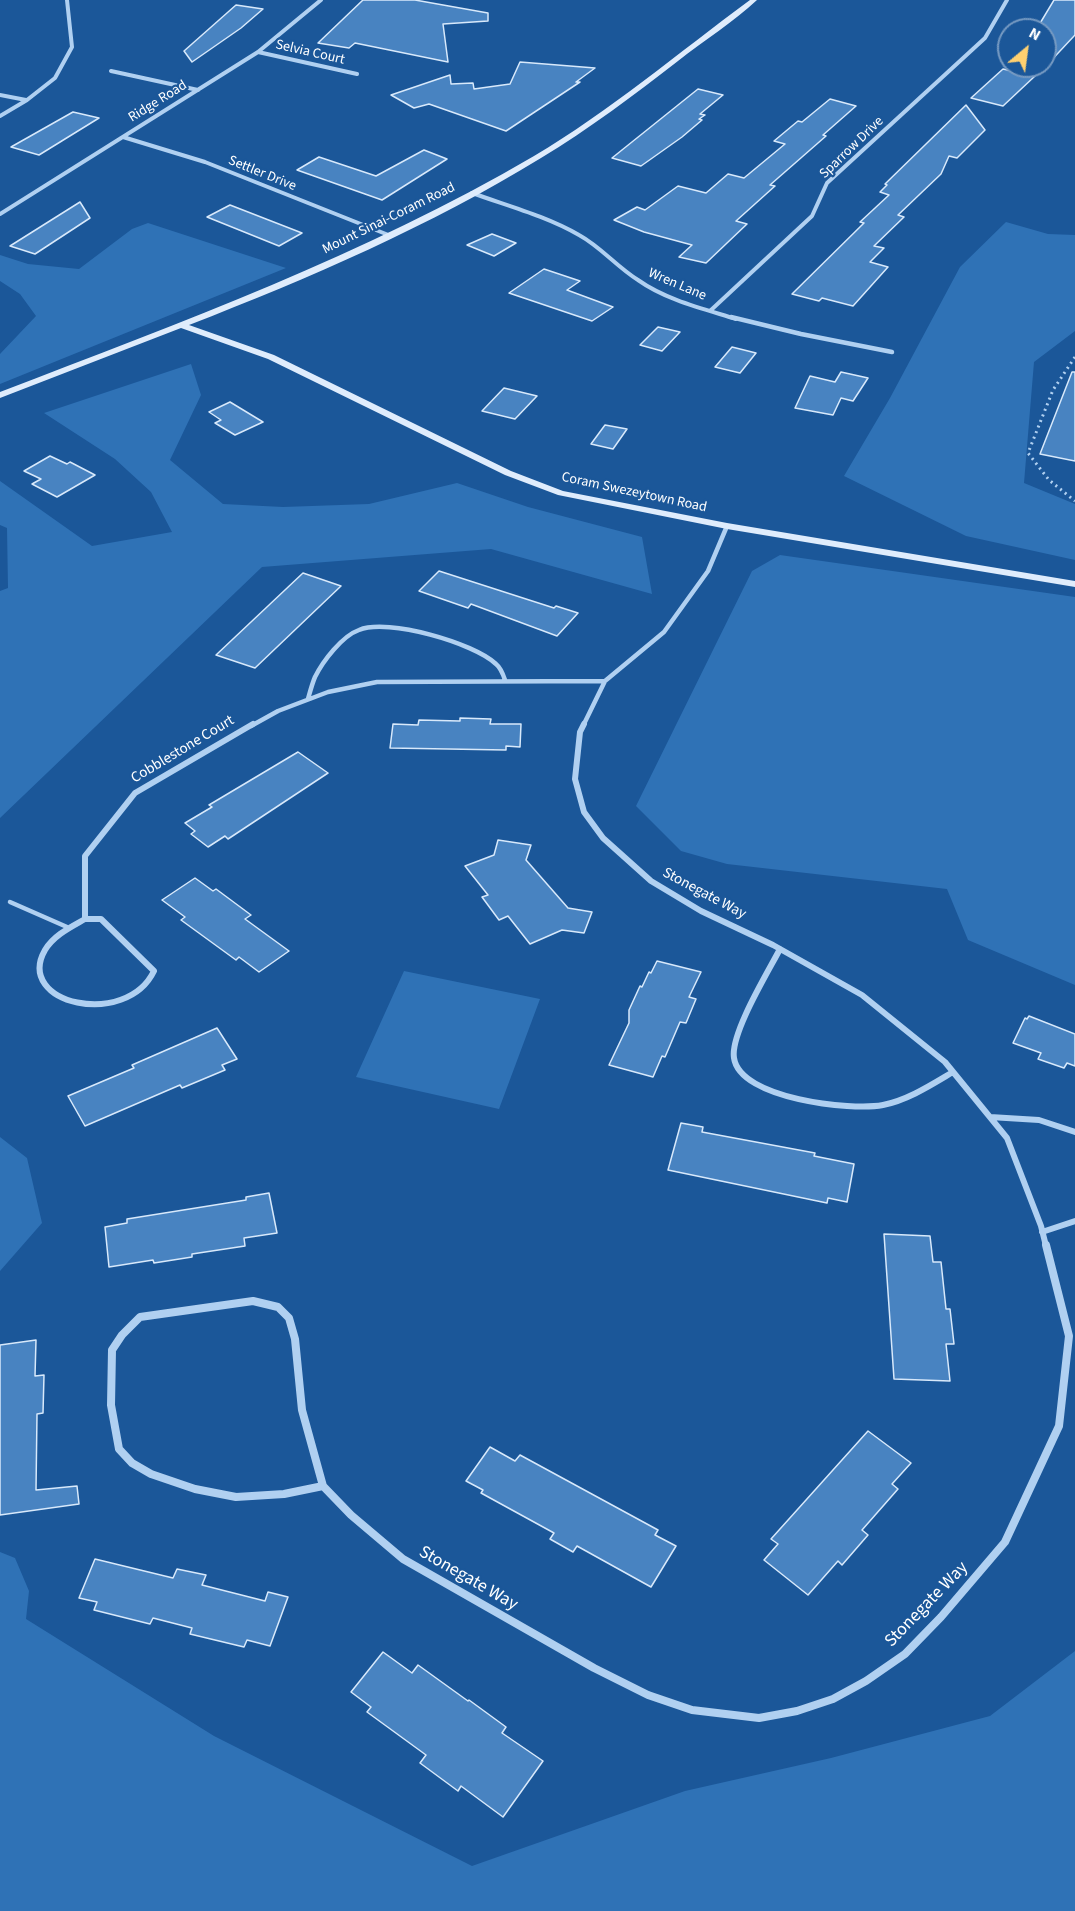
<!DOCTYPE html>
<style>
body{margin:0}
#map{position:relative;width:1075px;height:1911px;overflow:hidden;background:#1b5799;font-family:"Source Sans 3",sans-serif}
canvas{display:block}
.north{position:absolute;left:997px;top:18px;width:60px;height:60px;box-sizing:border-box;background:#1b5799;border:2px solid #769ac2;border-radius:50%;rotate:29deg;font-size:16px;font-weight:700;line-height:24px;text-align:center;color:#fff}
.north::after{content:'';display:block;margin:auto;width:21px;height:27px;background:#ffd070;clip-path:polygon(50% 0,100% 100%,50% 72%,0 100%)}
</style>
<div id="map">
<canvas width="1075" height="1911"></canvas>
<div class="north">N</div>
</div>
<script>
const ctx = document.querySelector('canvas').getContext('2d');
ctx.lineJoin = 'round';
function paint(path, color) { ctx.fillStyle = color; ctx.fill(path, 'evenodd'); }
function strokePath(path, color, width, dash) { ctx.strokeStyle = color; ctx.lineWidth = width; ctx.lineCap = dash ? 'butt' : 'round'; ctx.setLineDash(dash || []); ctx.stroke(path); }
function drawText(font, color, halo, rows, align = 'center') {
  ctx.font = font + ' "Source Sans 3",sans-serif'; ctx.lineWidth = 4.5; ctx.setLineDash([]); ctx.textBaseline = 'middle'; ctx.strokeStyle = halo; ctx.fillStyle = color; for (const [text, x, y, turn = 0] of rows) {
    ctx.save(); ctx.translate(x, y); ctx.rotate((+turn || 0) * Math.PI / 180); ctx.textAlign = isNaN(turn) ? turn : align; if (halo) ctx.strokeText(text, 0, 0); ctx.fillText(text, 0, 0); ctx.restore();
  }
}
paint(new Path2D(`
 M1006 222 1048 234 1075 235V331L1034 362 1024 483 1075 504V560L966 536 844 476 890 398 960 267Z
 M148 223 286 268 0 384V354L36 316 20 294 0 281V255L28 264 79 269 132 229Z
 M191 364 201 395 170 460 223 504 283 507 369 504 457 483 528 507 642 537 652 594 491 549 262 567 0 818V591L8 588 7 528 0 525V481L92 546 172 532 151 492 115 459 44 413Z
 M780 555 1075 597V985L968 940 947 889 727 864 681 851 636 806 752 571Z
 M404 971 540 999 499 1109 356 1077Z
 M0 1137 27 1158 42 1223 0 1271Z
 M0 1552 15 1558 29 1591 26 1619 214 1736 472 1866 685 1791 831 1758 990 1716 1075 1651V1911H0Z`), '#2f72b6');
const building = new Path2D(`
 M363 0H415L488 13V21L443 24 448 62 355 43 349 48 318 43Z
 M1054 0H1075V35L1045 67V30H1036Z
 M236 5 263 9 241 28 192 62 184 51Z
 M520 62 595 68 576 82H580L506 131 429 104 414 108 391 95 450 75 451 84 473 83 474 89 510 84Z
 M1003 69 1035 76 1003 106 971 98Z
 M698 89 723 95 700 114 705 115 699 119 702 120 682 137 641 166 612 158Z
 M830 99 856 106 823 135 826 136 770 185 775 186 736 221 747 224 706 263 679 257 692 245 644 232 614 220 637 207 645 210 678 186 706 193 728 174 744 178 785 144 774 141 798 121 802 122Z
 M966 105 985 130 957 158 949 156 941 174 898 215 904 217 874 246 884 248 870 262 888 267 853 306 822 298 819 301 792 294 864 223 860 222 889 195 880 192 887 185 885 184Z
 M73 112 99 118 39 155 11 147Z
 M424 150 447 159 382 200 297 170 319 157 376 176Z
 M80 202 90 218 35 254 10 246Z
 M230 205 302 233 279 246 207 217Z
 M492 234 516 243 494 256 467 245Z
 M544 269 580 281 567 290 613 307 592 321 509 293Z
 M658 327 680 332 662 351 640 345Z
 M732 347 756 353 740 373 715 367Z
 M841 372 868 378 853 401 841 398 833 415 795 408 810 376 835 382Z
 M1072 372H1075V461L1040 454Z
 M504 388 537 396 515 419 482 411Z
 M230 402 263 422 235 435 215 423 221 420 209 412Z
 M605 425 627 429 613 449 591 444Z
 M50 456 67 464 70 462 95 475 57 497 32 484 41 479 24 471Z
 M439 571 554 608 556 606 578 613 557 636 471 604 468 608 419 591Z
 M303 573 341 586 255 668 216 655Z
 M460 718 491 719 490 724H521L520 747 506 746V750L390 748 393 724 418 725 419 720 460 721Z
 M298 752 328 773 228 839 225 836 208 847 191 834 195 831 185 823 212 807 209 805Z
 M498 840 531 845 526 860 568 908 592 912 584 933 562 930 530 944 508 916 499 920 482 897 488 895 465 866 494 855Z
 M195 878 213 891 216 889 251 915 245 919 289 951 259 972 239 957 236 960 181 920 185 917 162 900Z
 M657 961 701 972 689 997 696 999 686 1023 680 1022 665 1057 662 1056 653 1077 609 1065 629 1023V1010L640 986 642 987 649 972 651 973Z
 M1029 1016 1075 1034V1066L1067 1063 1064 1068 1038 1059 1041 1053 1013 1043 1025 1018 1027 1019Z
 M217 1028 237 1059 222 1065 225 1070 182 1088 180 1085 85 1126 68 1096 134 1068 132 1065Z
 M681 1123 703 1127 702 1132 815 1153 814 1156 854 1164 847 1202 828 1198 827 1203 668 1170Z
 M269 1193 277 1233 244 1238 245 1246 192 1254V1257L154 1263 153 1260 109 1267 105 1227 127 1223V1219L246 1200V1197Z
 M884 1234 930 1236 933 1262H941L946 1309H950L954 1344H946L950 1381 894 1379Z
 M36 1340 35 1376 44 1375 43 1413 37 1414 36 1490 77 1486 79 1504 0 1515V1345Z
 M868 1431 911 1463 892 1484 898 1489 862 1530 868 1535 842 1565 838 1561 808 1595 764 1560 778 1544 771 1539Z
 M490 1447 515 1461 520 1455 658 1530 655 1535 676 1546 651 1587 577 1546 573 1552 550 1539 554 1533 481 1493 483 1490 466 1481Z
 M95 1559 173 1578 177 1569 206 1575 202 1585 265 1601 268 1592 288 1597 270 1646 247 1640 244 1647 190 1634 192 1628 153 1618 150 1624 94 1610 97 1602 79 1598Z
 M383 1652 412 1673 418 1665 468 1701 469 1700 506 1727 502 1733 543 1761 503 1817 461 1786 458 1791 420 1763 426 1755 367 1712 371 1707 351 1692Z`);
paint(building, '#4883c1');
strokePath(building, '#d8e9fb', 1.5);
strokePath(new Path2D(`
 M1075 357 1053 390 1028 453 1049 480 1075 501`), '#b0d0f1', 3, [2, 4]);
strokePath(new Path2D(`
 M10 902 67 927`), '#b0d0f1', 4.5);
strokePath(new Path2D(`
 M258 52 357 74
 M111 71 198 90
 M0 95 26 100
 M0 116 27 100 55 78 72 47 67 0
 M123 137 205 162 391 236
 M472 193C508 206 546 216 579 235 601 247 617 267 638 280 666 300 704 309 736 319
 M0 214 258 52 321 0
 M710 311 812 216 827 183 985 38 1007 0`), '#b0d0f1', 4);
strokePath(new Path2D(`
 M731 317 801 334 892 352
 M308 699C310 692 312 684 315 677 323 661 342 636 359 630 388 618 474 643 496 664 501 668 503 674 505 680
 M251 726 278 711 328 692 377 682 605 681
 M583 726 605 681 664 632 708 571 727 526`), '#b0d0f1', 4.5);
strokePath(new Path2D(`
 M584 724 580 732 575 779 584 812 603 838 651 881 701 911 773 945 862 995 945 1062 1007 1138 1041 1226 1046 1246
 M85 919V856L135 793 253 724
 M85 919H101L154 971C126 1029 14 1004 45 950 54 935 71 927 85 919Z
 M780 949C768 972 730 1034 734 1058 740 1099 851 1111 883 1105 908 1100 931 1085 953 1072
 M990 1117 1039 1120 1075 1132
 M1042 1232 1075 1221`), '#b0d0f1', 6);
strokePath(new Path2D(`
 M253 1301 278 1307 289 1318 295 1339 302 1410 323 1486 284 1494 236 1497 195 1489 151 1474 132 1463 119 1449 111 1405 112 1350 122 1335 140 1317Z
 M323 1486 351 1515 403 1559 594 1668 648 1695 692 1710 759 1718 797 1711 833 1699 866 1681 905 1654 941 1617 1005 1542 1059 1426 1069 1336 1046 1245`), '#b0d0f1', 8);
paint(new Path2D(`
 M750 0H757C735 21 703 41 678 61 634 95 589 129 541 158 430 226 310 278 189 325L274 355 511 471 563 491 727 523 1075 581V587L727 529 558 495 505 475 268 359 181 328 0 398V392C182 322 365 255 534 156 610 111 678 53 750 0Z`), '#dfecfc');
drawText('14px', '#fff', '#1b5799', [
 ["Selvia Court",310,53,13],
 ["Ridge Road",158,102,-32],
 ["Sparrow Drive",852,148,-44],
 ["Settler Drive",262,174,22],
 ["Mount Sinai-Coram Road",389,219,-26],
 ["Wren Lane",677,285,23],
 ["Coram Swezeytown Road",634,493,12]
]);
drawText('15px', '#fff', '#1b5799', [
 ["Cobblestone Court",183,750,-31],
 ["Stonegate Way",704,894,28]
]);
drawText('18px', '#fff', '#1b5799', [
 ["Stonegate Way",468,1579,30],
 ["Stonegate Way",927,1605,-46]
]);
</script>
